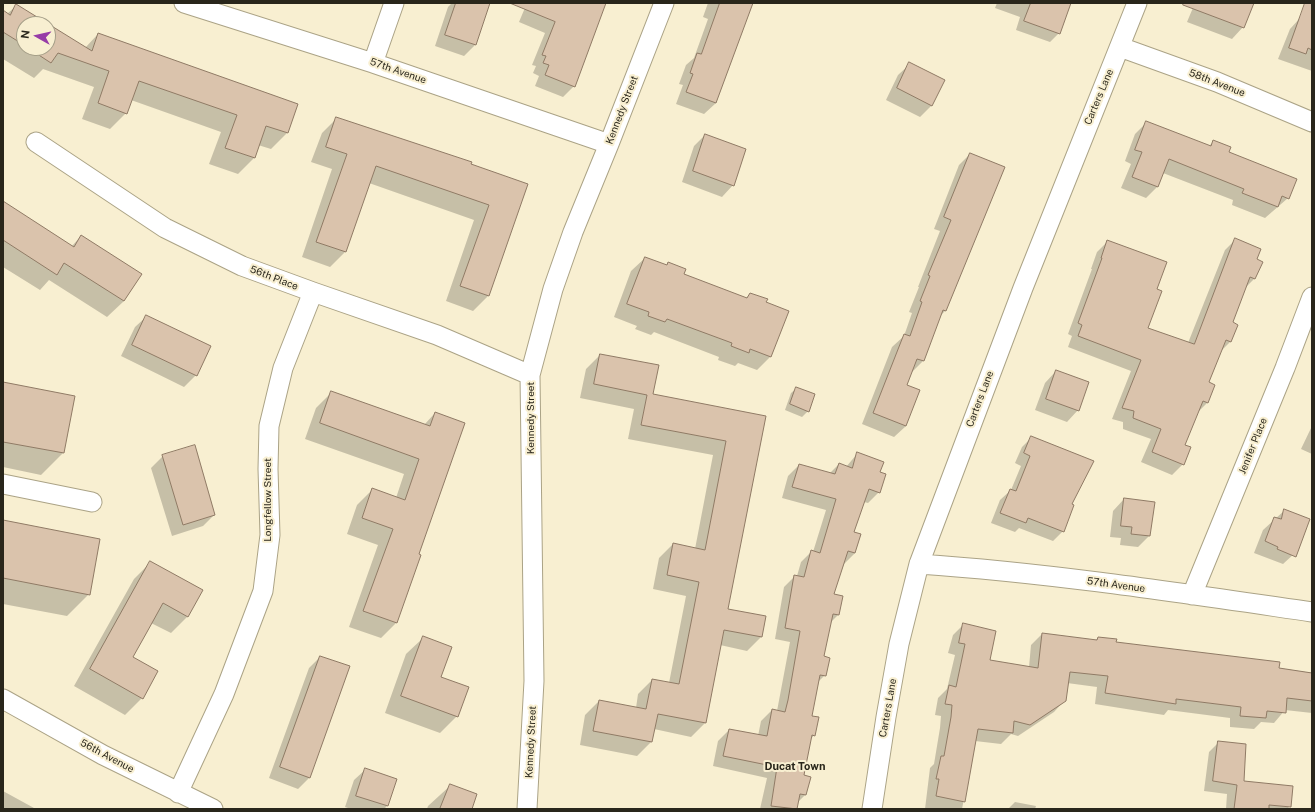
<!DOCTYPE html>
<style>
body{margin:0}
#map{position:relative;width:1315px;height:812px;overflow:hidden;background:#f8efd1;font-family:"Public Sans",sans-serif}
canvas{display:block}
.frame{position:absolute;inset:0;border:4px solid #29261b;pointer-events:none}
.north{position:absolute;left:16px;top:16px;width:40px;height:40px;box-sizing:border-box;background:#f8efd1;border:1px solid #a59f88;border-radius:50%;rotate:278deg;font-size:11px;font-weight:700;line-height:16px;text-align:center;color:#29261b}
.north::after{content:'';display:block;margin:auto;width:14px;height:18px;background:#973ca7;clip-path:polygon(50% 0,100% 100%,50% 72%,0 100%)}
</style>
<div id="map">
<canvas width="1315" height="812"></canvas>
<div class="frame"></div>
<div class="north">N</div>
</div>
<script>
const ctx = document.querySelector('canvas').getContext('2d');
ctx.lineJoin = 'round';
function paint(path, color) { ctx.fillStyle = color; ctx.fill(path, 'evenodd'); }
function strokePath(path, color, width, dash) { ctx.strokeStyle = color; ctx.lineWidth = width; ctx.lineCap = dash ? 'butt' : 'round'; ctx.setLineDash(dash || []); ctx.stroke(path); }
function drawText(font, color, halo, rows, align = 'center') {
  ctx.font = font + ' "Public Sans",sans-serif'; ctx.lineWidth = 4; ctx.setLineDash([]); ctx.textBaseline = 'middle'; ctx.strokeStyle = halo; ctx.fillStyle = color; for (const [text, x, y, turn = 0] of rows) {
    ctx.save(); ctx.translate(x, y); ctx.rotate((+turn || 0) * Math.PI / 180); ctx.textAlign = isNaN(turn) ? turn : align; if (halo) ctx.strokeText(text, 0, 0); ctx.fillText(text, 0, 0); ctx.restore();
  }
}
paint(new Path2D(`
 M452 3H480L488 6 475 45 464 56 435 46 448 7Z
 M527 3H605L574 86 563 97 535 86 539 76 533 73 536 66 532 65 545 33 519 22Z
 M708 3H752L716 103 704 114 676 104 683 85 679 84 686 65 694 58 708 19 703 17Z
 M997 3H1070L1059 33 1050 42 1016 30 1020 17 995 8Z
 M1195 3H1253L1243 27 1232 39 1187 22Z
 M17 5 47 24H24V48H48V25L85 48 98 34 287 133 271 149 258 145 254 158 238 174 209 164 221 132 131 100 126 113 110 129 82 119 94 87 43 69 34 78 3 59V12L7 14Z
 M1310 7 1312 8V71L1278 59 1290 29Z
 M910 64 932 105 920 117 886 100 898 75Z
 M337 118 527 185 488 296 473 311 446 301 474 220 369 183 345 252 330 267 302 257 332 169 311 162 322 133Z
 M1147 122 1209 146 1213 142 1288 198 1265 218 1232 205 1233 200 1163 173 1158 186 1146 198 1121 188 1131 164 1125 161 1135 134Z
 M705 135 733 185 722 197 682 182 694 146Z
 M970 154 1003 167 945 311 940 316 923 361 912 372 906 386V426L894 437 862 424 892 347 904 336 912 313 909 312 919 287H918L940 231 934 229 959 165Z
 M3 203 72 246 81 236 141 274 124 301 107 317 49 280 40 290 3 267Z
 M1235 240 1256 260 1261 262 1254 279 1245 288 1231 323 1230 342 1220 352 1207 383 1214 386 1207 403 1197 413 1184 445 1183 464 1172 475 1141 462 1151 439 1123 429V422L1112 419 1131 371 1068 347 1072 336 1068 334 1092 269H1091L1097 252 1108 241 1156 289 1147 328 1188 343 1225 250Z
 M645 258 666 266 668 263 683 275 745 299 750 294 765 303 788 311 770 357 757 370 738 363 735 366 718 360 719 357 654 332 651 335 635 329 637 326 614 317 631 271Z
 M147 316 196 375 184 387 121 356 135 327Z
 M600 355 652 395 764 417 727 610 765 617 761 637 747 651 720 645 705 723 691 737 654 729 651 742 637 756 580 745 585 715 599 701 636 708 638 694 652 680 669 683 686 596 653 589 659 558 673 544 695 549 713 455 628 439 634 409 580 398 586 369Z
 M1056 371 1078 410 1067 422 1035 410 1045 383Z
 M3 384 74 397 63 453 41 475 3 467Z
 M797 388 808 411 802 417 785 410 791 393Z
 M332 392 424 425 435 413 418 555 396 623 381 638 349 627 378 545 347 534 357 505 373 489 396 498 404 474 305 439 316 408Z
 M1312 426V454L1301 449Z
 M1032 437 1070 504 1063 531 1053 541 1019 528 1015 532 991 523 1000 500 1011 490 1021 466 1015 463 1022 447Z
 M857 454 879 473V492L868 503 864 502 853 533 855 553 844 564 833 595 841 597 838 615 830 623 823 657 825 675 817 683 811 716 814 735 811 739 802 776 806 794 797 803 796 809H760L767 778 713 766 718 741 729 730 758 736 761 721 772 710 777 711 790 642 775 639 784 587 795 576H797L801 562 812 551 813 552 826 510 782 498 788 476 799 465 830 473 839 464 846 467Z
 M163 456 214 515 203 526 172 536 151 468Z
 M1124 499 1149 536 1138 547 1120 545 1121 538 1110 537 1113 511Z
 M1285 510 1295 553 1283 564 1254 553 1263 530Z
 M3 521 89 594 67 616 3 604Z
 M151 562 187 617 171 633 151 623 132 657 142 698 125 715 74 686 134 579Z
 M964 624 988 661 1029 667 1031 645 1042 634 1095 641 1098 638 1115 643 1312 673V713L1285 710 1274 723 1261 722 1254 729 1230 727V718L1168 710 1164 715 1095 704 1097 687 1067 683 1065 700 1054 712 1018 736 1011 734 1001 744 975 741 962 809H925L930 768 934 764 940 728 941 716 935 715 938 698 947 689 955 655 948 653 953 635Z
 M423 638 457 716 440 733 385 713 406 654Z
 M320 657 309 778 298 789 269 778 309 668Z
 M1219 742 1243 782 1290 806 1287 809H1226L1227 794 1204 791 1209 752Z
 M366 769 396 780 387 806 384 809H351L345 807 354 780Z
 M451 785 471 809H427L428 806Z
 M3 791 34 808 33 809H3Z
 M1015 802 1036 806 1035 809H1008Z`), '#0003');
const building = new Path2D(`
 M456 3H490L476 45 445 35Z
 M510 3H606L575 87 545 75 549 65 543 63 546 56 542 55 555 22Z
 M720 3H753L716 103 686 92 693 74 690 73 697 53 701 54Z
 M1031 3H1071L1060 34 1024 21Z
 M1184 3H1254L1244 28 1183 5Z
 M1305 3H1312V50L1308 48 1306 54 1289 48Z
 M16 4 92 51 98 33 298 104 288 133 266 126 255 158 225 148 237 115 139 81 127 114 98 103 109 71 58 53 51 63 28 48H48V24H24V45L3 32V10L10 15Z
 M909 62 945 80 932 106 897 88Z
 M336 117 472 162 471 164 528 184 489 296 460 286 489 205 376 166 346 252 316 242 347 154 326 147Z
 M1146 121 1211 146 1213 140 1231 147 1229 152 1297 179 1289 199 1282 196 1278 207 1242 193 1244 189 1169 159 1158 187 1132 177 1142 152 1135 150Z
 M705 134 746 149 734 186 693 171Z
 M970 153 1005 167 946 311 943 310 924 361 917 359 907 385 920 390 906 426 873 413 904 334 910 336 922 302 920 301 930 276 928 275 951 220 944 217Z
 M3 201 74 247 81 235 142 274 124 301 64 263 57 275 3 240Z
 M1235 238 1261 249 1257 259 1263 262 1255 279 1250 277 1233 322 1238 325 1231 342 1226 340 1209 382 1215 385 1208 403 1203 401 1185 445 1191 447 1184 465 1152 452 1161 429 1133 418 1134 411 1122 408 1141 360 1078 336 1082 325 1078 323 1102 258H1101L1107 240 1167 262 1157 289 1162 291 1148 328 1194 344Z
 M645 257 667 265 668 262 686 269 684 274 747 298 750 293 768 299 766 302 789 311 771 357 750 349 749 353 731 346 732 343 667 319 665 322 648 316 649 312 627 304Z
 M146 315 211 346 197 376 132 345Z
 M600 354 659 365 653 394 766 416 728 609 766 616 762 637 724 630 706 723 658 714 652 742 593 731 599 700 646 709 652 679 679 684 699 582 667 575 673 543 705 550 726 441 641 425 647 395 594 384Z
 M1056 370 1089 382 1079 411 1046 399Z
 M3 382 75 396 64 453 3 442Z
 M796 387 815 394 809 412 790 404Z
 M331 391 430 426 435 412 465 423 419 554 421 555 397 623 363 611 393 529 362 518 372 488 405 500 419 459 320 423Z
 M1031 436 1094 461 1072 504 1074 505 1064 532 1028 518 1026 523 1000 513 1010 489 1016 491 1030 456 1024 453Z
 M195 445 215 515 183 525 162 455Z
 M857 452 884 462 880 472 886 474 880 493 869 489 854 532 861 534 855 553 848 551 834 594 843 596 839 615 833 614 824 656 830 658 826 676 820 675 812 716 819 717 815 736 812 735 804 775 811 777 806 795 800 794 797 809 771 806 777 767 723 756 729 729 767 736 772 709 785 712 788 700 800 631 785 628 794 575 804 577 811 550 820 553 836 499 792 487 799 464 835 474 839 463 852 468Z
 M1124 498 1155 502 1150 536 1131 534 1132 527 1121 526Z
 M1284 509 1310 519 1296 557 1277 549 1278 547 1265 541 1274 517 1281 519Z
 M3 520 100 539 90 595 3 578Z
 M150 561 203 590 188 617 163 603 147 632 133 657 158 671 143 699 90 669Z
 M963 623 996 631 990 660 1038 668 1042 633 1097 640 1098 637 1117 639 1116 642 1280 662 1279 668 1312 673V701L1287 698 1286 713 1267 711 1266 718 1240 716 1241 707 1176 699V704L1105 693 1108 676 1070 672 1066 701 1030 725 1014 721 1013 733 978 729 965 802 936 796 939 779H936L941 756H944L951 717 952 705 945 704 949 685 956 687 965 644 959 643Z
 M423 636 452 647 441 677 469 687 458 717 401 696Z
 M320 656 350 666 310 778 280 767Z
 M1218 741 1246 744 1244 781 1293 786 1291 807 1269 805V809H1234L1237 785 1213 781Z
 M365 768 397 779 388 806 356 796Z
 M450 784 477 794 472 809H440Z`);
paint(building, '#dac3ac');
strokePath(building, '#8f7a65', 1);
const street = new Path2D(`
 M184 3 373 63 609 144
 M1120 47 1217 82 1312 122
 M373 63 394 3
 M36 142 165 228 242 266 313 292 437 335 530 375
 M3 484 92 502
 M919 564C1051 573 1181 593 1312 612
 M1192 595 1285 368 1312 297
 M3 699 103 755 213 809
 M178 793 224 694 263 591 270 535 268 469 269 426 283 368 313 292
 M527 809 534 681 530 375 553 289 573 232 609 144 664 3
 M872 809 886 717 899 644 919 564 1023 288 1137 3`);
strokePath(street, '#aba386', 21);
strokePath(street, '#fff', 19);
drawText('10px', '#29261b', '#f8efd1', [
 ["57th Avenue",398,71,19],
 ["58th Avenue",1217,83,21],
 ["Carters Lane",1099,97,-67],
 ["Kennedy Street",622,110,-69],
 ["56th Place",274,278,21],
 ["Carters Lane",980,399,-69],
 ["Kennedy Street",531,418,-90],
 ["Jenifer Place",1253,446,-68],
 ["Longfellow Street",268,500,-90],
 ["57th Avenue",1116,585,8],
 ["Carters Lane",888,708,-80],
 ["Kennedy Street",531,742,-87],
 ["56th Avenue",107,756,28]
]);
drawText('bold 11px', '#29261b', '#f8efd1', [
 ["Ducat Town",795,767]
]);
</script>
